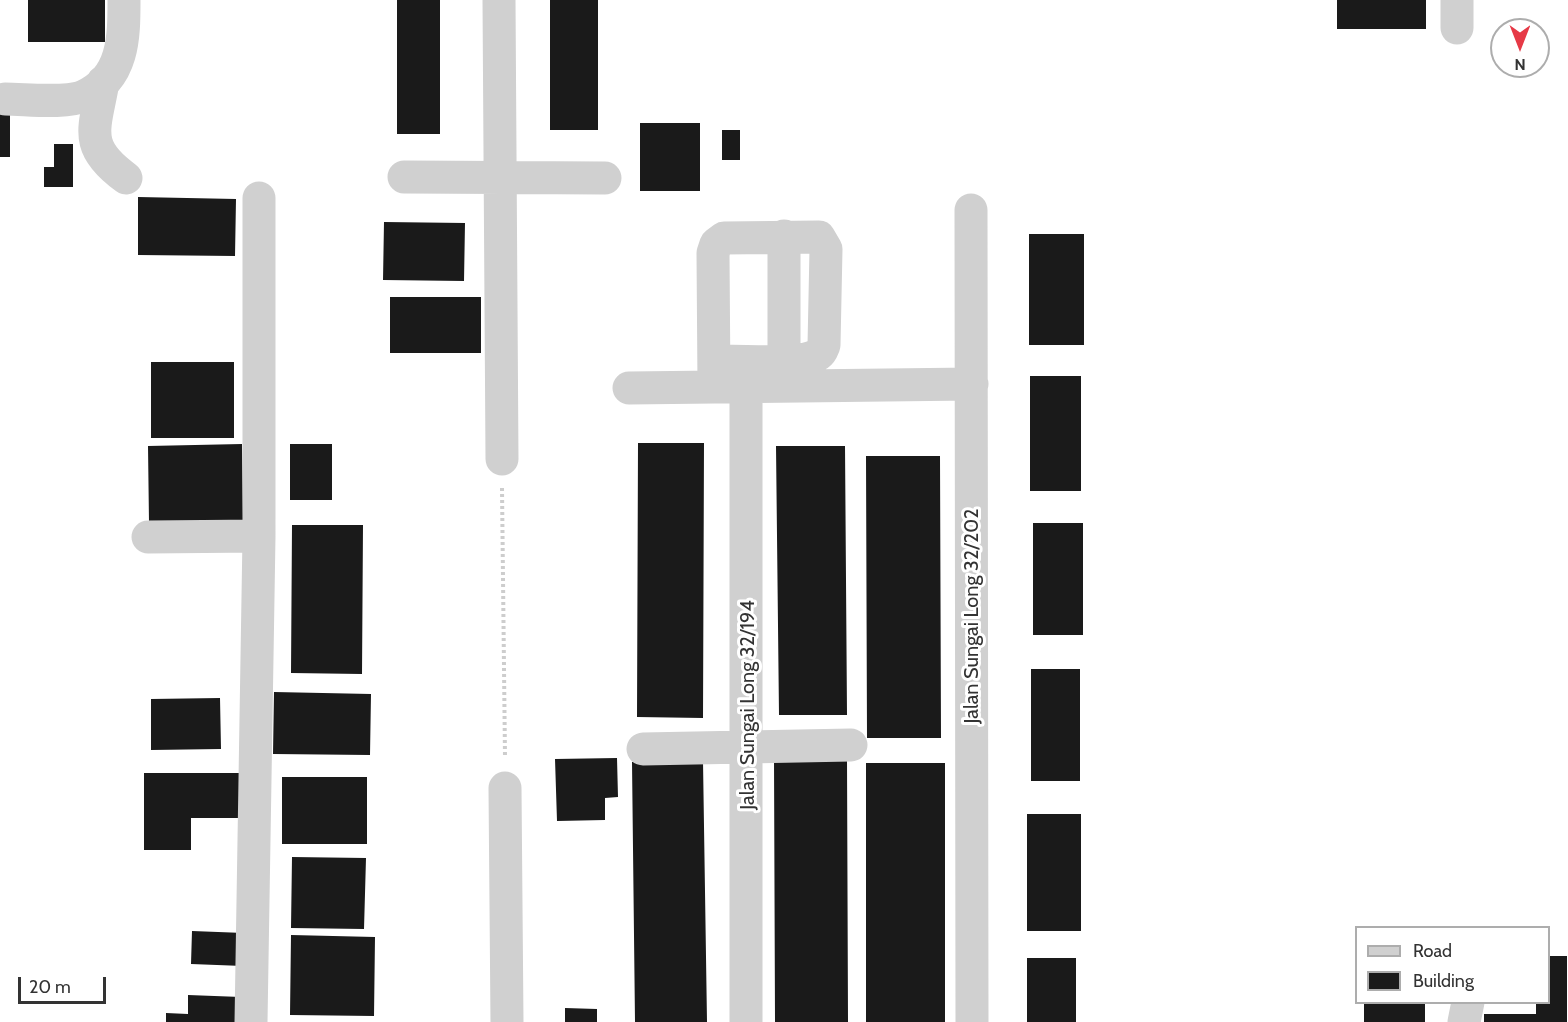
<!DOCTYPE html>
<style>
body{margin:0}
#map{position:relative;width:1568px;height:1022px;overflow:hidden;background:#fff;font-family:Cabin,sans-serif}
canvas{display:block}
.legend{position:absolute;left:1355px;top:926px;width:195px;height:78px;box-sizing:border-box;background:#fff;border:2px solid #adadad;margin:0;padding:8px 10px;list-style:none;font-size:18px;color:#333}
.legend li{display:flex;align-items:center;gap:12px;height:30px}
.legend b{width:30px;border:2px solid #adadad}
.north{position:absolute;left:1490px;top:18px;width:60px;height:60px;box-sizing:border-box;background:#fff;border:2px solid #adadad;border-radius:50%;rotate:180deg;font-size:16px;font-weight:700;line-height:24px;text-align:center;color:#333}
.north::after{content:'';display:block;margin:auto;width:21px;height:27px;background:#e63946;clip-path:polygon(50% 0,100% 100%,50% 72%,0 100%)}
.scale{position:absolute;left:18px;top:977px;width:88px;height:27px;box-sizing:border-box;border:3px solid #333;border-top:0;padding-left:8px;font-size:18px;line-height:21px;white-space:nowrap;color:#333;-webkit-text-stroke:4px #fff;paint-order:stroke}
</style>
<div id="map">
<canvas width="1568" height="1022"></canvas>
<ul class="legend">
<li><b style="height:8px;background:#d0d0d0"></b>Road</li>
<li><b style="height:16px;background:#1a1a1a"></b>Building</li>
</ul>
<div class="north">N</div>
<div class="scale">20 m</div>
</div>
<script>
const ctx = document.querySelector('canvas').getContext('2d');
ctx.lineJoin = 'round';
function paint(path, color) { ctx.fillStyle = color; ctx.fill(path, 'evenodd'); }
function strokePath(path, color, width, dash) { ctx.strokeStyle = color; ctx.lineWidth = width; ctx.lineCap = dash ? 'butt' : 'round'; ctx.setLineDash(dash || []); ctx.stroke(path); }
function drawText(font, color, halo, rows, align = 'center') {
  ctx.font = font + ' Cabin,sans-serif'; ctx.lineWidth = 6; ctx.setLineDash([]); ctx.textBaseline = 'middle'; ctx.strokeStyle = halo; ctx.fillStyle = color; for (const [text, x, y, turn = 0] of rows) {
    ctx.save(); ctx.translate(x, y); ctx.rotate((+turn || 0) * Math.PI / 180); ctx.textAlign = isNaN(turn) ? turn : align; if (halo) ctx.strokeText(text, 0, 0); ctx.fillText(text, 0, 0); ctx.restore();
  }
}
paint(new Path2D(`
 M28 0H105V42H28Z
 M397 0H440V134H397Z
 M550 0H598V130H550Z
 M1337 0H1426V29H1337Z
 M0 111H10V157H0Z
 M640 123H700V191H640Z
 M722 130H740V160H722Z
 M54 144H73V187H44V167H54Z
 M138 197 236 199 235 256 138 255Z
 M384 222 465 223 464 281 383 280Z
 M1029 234H1084V345H1029Z
 M390 297H481V353H390Z
 M151 362H234V438H151Z
 M1030 376H1081V491H1030Z
 M638 443H704L703 718 637 717Z
 M242 444 243 522 149 523 148 446Z
 M290 444H332V500H290Z
 M776 446H845L847 715H779Z
 M866 456H940L941 738H867Z
 M1033 523H1083V635H1033Z
 M292 525H363L362 674 291 673Z
 M1031 669H1080V781H1031Z
 M274 692 371 694 370 755 273 754Z
 M220 698 221 749 151 750V699Z
 M617 758 618 797 605 798V820L557 821 555 759Z
 M774 759H847L848 1022H775Z
 M703 761 707 1022H635L632 762Z
 M866 763H945V1022H866Z
 M144 773H245V818H191V850H144Z
 M282 777H367V844H282Z
 M1027 814H1081V931H1027Z
 M292 857 366 858 364 929 291 928Z
 M192 931 244 933 243 966 191 964Z
 M291 935 375 937 374 1016 290 1015Z
 M1548 956H1567V1022H1484V1014H1536V1002H1548Z
 M1027 958H1076V1022H1027Z
 M188 995 241 997 240 1022H166V1013L188 1014Z
 M1364 1002H1425V1022H1364Z
 M565 1008 597 1009V1022H565Z`), '#1a1a1a');
strokePath(new Path2D(`
 M502 488 505 757`), '#cdcdcd', 4, [3, 3]);
strokePath(new Path2D(`
 M499 0 502 459
 M1457 0V28
 M103 82C95 129 82 146 126 178
 M5 99C26 99 66 104 84 96 124 78 124 37 124 0
 M404 177 605 178
 M971 210 972 1022
 M784 236V360
 M714 387 713 253 716 244 724 238 819 237 826 249 824 345C822 350 821 354 815 356 795 365 738 361 714 361
 M629 388 972 384
 M148 537 259 536
 M643 749 851 745
 M505 788 507 1022
 M251 1022 259 536V198
 M746 1022V387
 M1464 1022 1468 1002`), '#d0d0d0', 33);
drawText('20px', '#333', '#fff', [
 ["Jalan Sungai Long 32/202",972,616,-90],
 ["Jalan Sungai Long 32/194",748,705,-90]
]);
</script>
